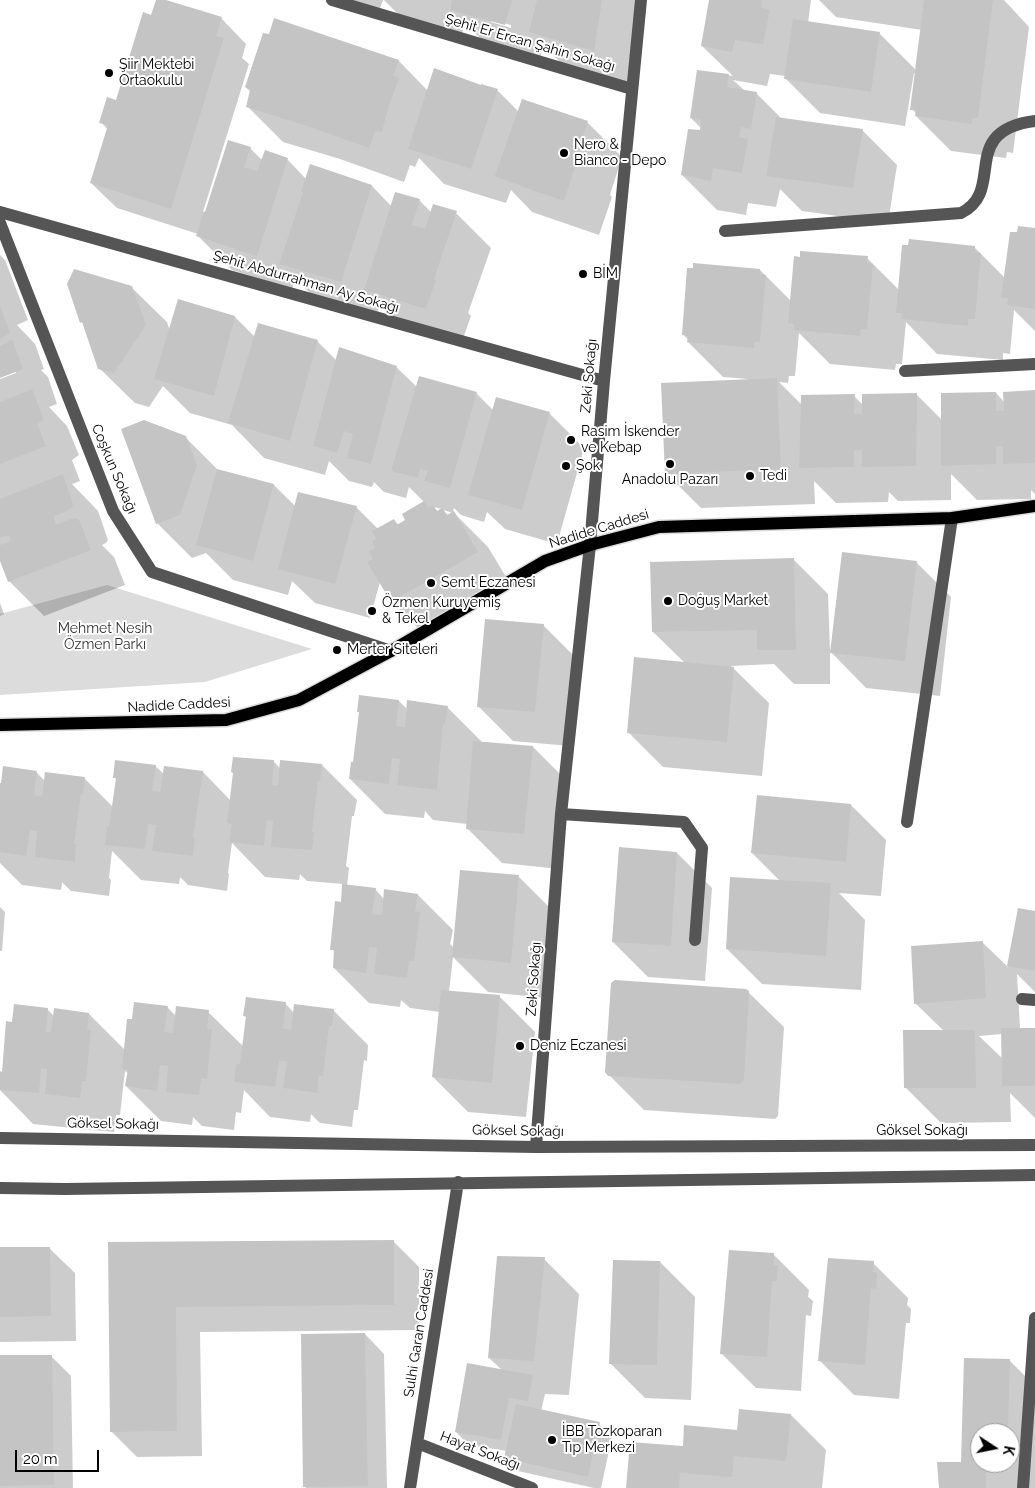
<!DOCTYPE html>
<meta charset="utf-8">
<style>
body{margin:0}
#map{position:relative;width:1035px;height:1488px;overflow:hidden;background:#fff;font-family:Raleway,sans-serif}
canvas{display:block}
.north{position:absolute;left:970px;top:1423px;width:50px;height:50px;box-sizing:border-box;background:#fff;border:1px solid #999;border-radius:50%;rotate:101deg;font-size:14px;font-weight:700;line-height:20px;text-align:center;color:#000}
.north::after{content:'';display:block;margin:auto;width:18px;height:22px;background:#000;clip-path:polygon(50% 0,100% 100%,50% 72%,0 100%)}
.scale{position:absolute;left:15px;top:1450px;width:84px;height:22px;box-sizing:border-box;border:2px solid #000;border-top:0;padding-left:6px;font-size:15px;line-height:18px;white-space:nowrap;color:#000;-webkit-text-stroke:4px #fff;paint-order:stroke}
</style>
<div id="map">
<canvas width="1035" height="1488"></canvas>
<div class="north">K</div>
<div class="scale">20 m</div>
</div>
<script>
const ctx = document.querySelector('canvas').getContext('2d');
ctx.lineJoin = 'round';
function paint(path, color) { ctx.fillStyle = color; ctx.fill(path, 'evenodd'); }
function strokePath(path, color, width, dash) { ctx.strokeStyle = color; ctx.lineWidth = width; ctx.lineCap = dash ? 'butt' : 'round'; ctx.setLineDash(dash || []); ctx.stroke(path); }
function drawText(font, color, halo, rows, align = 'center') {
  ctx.font = font + ' Raleway,sans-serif'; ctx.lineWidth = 4; ctx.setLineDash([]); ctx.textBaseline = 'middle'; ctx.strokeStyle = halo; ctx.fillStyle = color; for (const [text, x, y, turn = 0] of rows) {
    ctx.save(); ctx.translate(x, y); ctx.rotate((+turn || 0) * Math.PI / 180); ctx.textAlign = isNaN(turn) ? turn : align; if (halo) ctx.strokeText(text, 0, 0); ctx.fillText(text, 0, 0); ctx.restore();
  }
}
paint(new Path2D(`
 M107 585 312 649 205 682 0 695V614Z`), '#dcdcdc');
paint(new Path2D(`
 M157 0H162L221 18 246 44 242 58 249 64 203 212 206 213 250 148 262 160 287 159 306 179 311 166 372 186 392 207 419 200 431 212 456 213 491 248 468 313 471 316 461 344 400 324 380 304 376 316 315 298 295 279 292 290 232 270 197 235 198 234 117 208 91 183 108 130 101 122 117 102Z
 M347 0H383L379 11Z
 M384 0H636L629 85 565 67 543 45 540 59 486 44 465 23 461 38 402 18ZM491 20 511 25V28L491 22Z
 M710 0H811L808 23 880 34 917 71 922 30 836 17 819 0H1004L1029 27 1013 153 1007 152 1006 158 951 151 916 116 917 114 912 109 916 73H914L905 126 820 113 785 78V76L770 74 767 86 733 80 745 91 756 93 782 119 862 130 897 165 888 223 802 211 780 189 776 207 748 203 746 215 717 210 682 175 701 128 691 118 698 71 733 76 702 46Z
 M397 59 428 91 482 87V85L498 91 518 111 587 122 622 157 610 195 612 197 599 235 532 212 511 190 506 203 444 184 419 158 415 167 410 165 404 182 340 159 283 142 248 107 251 92 246 87Z
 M1035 229V331L1014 310 1010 354 1003 353V360L937 354 906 322 902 364H896L895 370 830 364 799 333 795 376H789L788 383 779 382 802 405 854 396 863 405 916 394 942 420 996 393 1004 402 1035 392V494L1031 490V499L977 500 951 474V500L898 501 889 492 888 502 836 503 814 481 815 504 701 508 666 473 748 381V379L723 377 688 342V340L683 334 760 270 791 301 867 258 899 290 974 247 1005 278Z
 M0 255 5 260 28 320 17 325 35 344 44 369 41 370 48 377 57 404 49 407 67 426 79 455 72 460 80 481 72 484 98 511 108 540 106 543 102 545 114 557 125 585 44 616 9 581 0 558V379L16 373 15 371 0 377Z
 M131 287 167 322 170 331 179 301 235 317 255 337 317 341 337 361 396 367 417 387 476 393 494 411 549 413 584 448 557 544 505 529 487 512 484 522 461 515 454 508 453 512 488 547 512 587 427 637 392 602 380 582 370 618 315 603 292 581 288 595 233 580 206 553 192 558 157 523 185 437 219 471 274 485 296 507H356L378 529 394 520 399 525 407 521 424 502 409 487 406 498 384 492 374 482 372 487 349 481 329 461 325 475 264 458 232 425 190 413 163 386 149 407 135 403 99 368ZM433 507 442 509 438 512ZM443 510 453 513 448 515Z
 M793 559 828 594 830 650H831L916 562 951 597 940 696 866 688 830 651V684H794L774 664 731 666 769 703 762 776 663 767 628 732 685 663 653 632Z
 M0 603 4 614 0 616Z
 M543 625 578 660 570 746 513 741 478 706Z
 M399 701 408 710 447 707 482 742 533 747 568 782 559 869 502 863 467 828V824L433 820 425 811 424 818 385 814 350 779 354 763 360 714 358 711Z
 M274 762 281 769 322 765 357 800 354 816H352L346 866 349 868 347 886 375 889 384 899 418 895 453 930 450 944 454 948 519 877 554 912 546 998 488 992 453 957 449 992 500 997 535 1032 526 1117 468 1112 433 1077 440 1012 410 1008 401 1000 400 1007 369 1003 334 968 335 953 332 949 342 903 343 884 307 881 300 874 299 880 265 877 232 843 228 873 229 874 227 891 188 885 180 877 179 884 141 880 112 851 109 878 111 880 109 896 71 891 62 882 61 890 22 885 0 863V784L36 772 45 781 84 778 113 807 117 780 114 777 155 766 164 774 203 772 231 801 234 774 232 772Z
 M851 805 886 840 881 896 839 893 865 920 861 990 762 984 727 949 781 882 752 853Z
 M677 853 712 888 705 981 648 977 613 942Z
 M0 907 5 912 2 951H0Z
 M1019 909 1035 912V992L1017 974 1020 1029H1035V1118L1010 1093 1011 1122 941 1123 906 1088 944 1031 915 1003 982 942 1008 967ZM1002 1034 1003 1059 979 1036Z
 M748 992 784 1027 778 1116 775 1119 644 1110 606 1072Z
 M285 1003 294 1013 333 1010 368 1045 367 1061 364 1060 358 1110H354L352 1127 320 1123 311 1114 310 1122 270 1117 244 1090 241 1113 236 1112 234 1130 202 1126 193 1117 192 1125 161 1121 126 1086 129 1074 125 1071 120 1115H116L114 1132 81 1129 74 1121 73 1128 33 1124 0 1090V1075L3 1073 13 1024 48 1010 54 1016 89 1014 125 1050 133 1020 167 1007 176 1016 208 1012 244 1047 247 1018 244 1016Z
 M393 1241 419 1267V1330L200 1332 202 1456 137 1457 111 1431 110 1244Z
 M49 1248 75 1273 76 1341 0 1342V1249Z
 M774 1255 809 1290 808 1297 813 1301 811 1316 806 1315 801 1391 756 1388 721 1353Z
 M544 1259 579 1294 569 1395 545 1394 541 1411 599 1424 612 1437 601 1488H594L518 1471 505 1458 507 1451 469 1445 456 1432 502 1370 489 1358Z
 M660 1262 695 1297 691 1400 645 1398 610 1363Z
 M873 1263 908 1298 907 1305 911 1309 910 1323H906L899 1399 854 1395 819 1360Z
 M365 1334 384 1354 387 1488H306L305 1487Z
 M51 1356 71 1376 73 1488H0V1357Z
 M1009 1360 1035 1386V1488H940L938 1464H962ZM980 1433H1010V1463H980Z
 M791 1415 826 1450 822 1488H628L738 1432Z`), '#0003');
paint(new Path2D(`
 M156 0H166L222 17 216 36 224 38 171 209 90 183 108 125 99 123 107 97 116 100 143 12 151 15Z
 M452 0H512L505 25 450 10Z
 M537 0H602L594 51 529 32Z
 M709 0H762L761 7 770 10 763 44 735 40 732 52 701 46Z
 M924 0H993L978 118H972V124L915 116 916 110H910Z
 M274 18 399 60 393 75 399 78 388 109 382 132 375 131 369 148 304 125 246 107 250 90 245 87 263 33 269 34Z
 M793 19 880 32 871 92 784 79Z
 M434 68 481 85V84L498 89 471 169 408 149Z
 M697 70 729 74 727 87 757 92 751 129 741 127 739 137 748 139 742 173 713 168 711 181 681 175 688 129 700 130 701 120 690 118Z
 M522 99 588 121 575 160 577 161 564 201 520 186V185L496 177 495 175Z
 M776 117 863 129 853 188 766 176Z
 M228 140 251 147 244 167 257 171 265 150 288 158 257 256 196 236 204 211 205 212Z
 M310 164 372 185 341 282 279 264 303 192H301Z
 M395 192 420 199 412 225 425 229 433 204 457 211 434 279 436 280 426 309 364 290Z
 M1018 226 1035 228V309L1007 305 1008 298H1001L1010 232H1017Z
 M909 239 975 246V252L981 253 975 319H968V326L901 319 902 313H896L902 245H908Z
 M800 251 868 256 867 263 873 264 867 329H861L860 336 794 330V324L788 323 794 256 800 257Z
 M693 263 760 269V274L766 275 760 342H754V348L687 342 688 336 682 335 687 268H693Z
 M74 269 132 286 146 325 114 373 98 369 82 322 80 323 67 284Z
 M178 299 235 316 214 396 154 379Z
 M0 306 10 333 0 339Z
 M258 323 318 340 290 441 228 423Z
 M11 340 13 341 23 369 0 378V346Z
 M339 347 397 366 371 464 347 458 353 434 344 431 337 453 313 446Z
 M419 376 477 392 450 488 424 481 428 471 420 469 418 478 391 471Z
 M777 378 781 469 665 474 661 383Z
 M32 389 44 420 37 424 46 446 0 464V402Z
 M1035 390V463L1003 464V446L996 447V464L941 466V393L996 392V411H1004L1003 392Z
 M917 393 916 466 862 467V450H854V467L799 468 801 395 855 394 854 414H862V394Z
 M496 397 550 412 522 510 468 495Z
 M144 420 186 436 197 465 180 515 156 524 121 429Z
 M217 469 274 484 253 561 196 545Z
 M63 474 73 504 72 508 67 510 68 511 54 516 56 525 71 519 76 518 79 520 91 550 8 582 0 561V545L11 541 9 535 0 538V499Z
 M298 492 357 506 335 584 278 569Z
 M424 501 428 508 433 505 437 511 442 508 447 515 454 511 478 552 391 602 367 562 373 559 369 551 375 548 372 541 376 539 372 531 394 519 397 525 405 520 402 514Z
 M842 552 917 561 905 661 830 653Z
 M794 558 796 650H757V630L652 632 650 562Z
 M485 619 544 624 535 712 477 707Z
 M634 657 734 667 727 742 627 733Z
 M359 695 399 700 396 726 405 727 407 700 448 706 445 724H443L437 790 397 785 400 759 392 758 389 784 349 779 351 762H353L359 712H357Z
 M473 741 533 746 524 834 466 829Z
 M233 757 274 760 272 785 278 786 280 760 322 764 320 782 318 781 312 832H314L312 850 271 847 273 821 267 820 264 846 229 842 232 824 227 823 233 773 231 772Z
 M115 760 156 765 152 791 160 792 164 766 203 771 193 838H195L193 856 152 851 156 825 148 824 145 849 105 845 107 827H109L116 778H113Z
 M3 766 37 771 34 795 42 797 45 772 85 777 83 795 81 794 74 844H76L75 862 35 857 37 831 30 830 26 856 0 852V783H1Z
 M757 795 851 804 846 862 751 853Z
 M619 847 677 852 671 946 612 942Z
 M460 870 519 875 511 963 452 957Z
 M730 877 831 883 826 956 726 949Z
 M342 884 376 888 372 914 382 915 384 889 418 894 415 911 420 912 414 961H409L407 978 374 974 377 948 369 947 366 973 333 968 334 950H330L335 901 341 902Z
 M1018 908 1035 911V971L1007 966Z
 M983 941 986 998 914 1004 911 946Z
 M615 980 746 989 749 991 744 1080 740 1084 608 1076 605 1072 611 983Z
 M441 990 500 995 492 1083 432 1077Z
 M246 997 286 1002 283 1028 291 1030 294 1004 334 1009 332 1026H329L323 1076 319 1075 317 1093 283 1088 287 1062 279 1061 275 1087 234 1082 236 1064H240L246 1016H243Z
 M134 1002 168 1006 164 1032 173 1033 176 1006 209 1010 207 1029H212L207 1079 201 1078 199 1095 166 1092 168 1066 160 1065 157 1091 125 1086 128 1070 122 1069 127 1019H132Z
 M14 1004 48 1008 46 1032H51L54 1008 89 1013 87 1030H91L86 1081H82L80 1098 45 1094 47 1069 41 1068 39 1093 0 1090V1071L2 1072 6 1021 12 1022Z
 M1001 1028H1035V1086H1002Z
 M903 1030H975L976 1088H904Z
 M394 1240V1305L176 1307 177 1431 110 1432 108 1242Z
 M0 1247H50L51 1316 0 1317Z
 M729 1250 774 1253V1265H778L777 1281H772L767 1357 720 1354Z
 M497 1256 545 1257 534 1361 488 1358Z
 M828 1258 874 1261 873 1272 877 1273 876 1289 871 1288 865 1365 818 1361Z
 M613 1260 660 1261 657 1365 609 1364Z
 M365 1333 368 1486 303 1487 301 1334Z
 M0 1355H52L54 1485 0 1486Z
 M964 1358 1010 1359 1008 1433H980V1463H986V1488H939L937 1462H961Z
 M467 1363 533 1375 528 1401 509 1398 501 1440 455 1432Z
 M516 1404 600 1422 588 1477 504 1458Z
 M739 1409 791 1414 786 1461 734 1456 732 1477 680 1473 679 1488H626L630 1442 683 1446 684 1425 737 1430Z`), '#c4c4c4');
const major = new Path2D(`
 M0 725 226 720 299 700 391 651 545 561 590 545 659 527 952 518 1035 506`);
strokePath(major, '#dbdbdb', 15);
strokePath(new Path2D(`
 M332 0 632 89
 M0 212 604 381
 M0 223 113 511 152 572 391 651
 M725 231 961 213C1007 190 957 131 1035 121
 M905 371 1035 364
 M561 814 684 822 702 848 695 940
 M907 822 952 518
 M1022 999 1035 1000
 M0 1138 536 1147 1035 1145
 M536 1147 561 814 590 545 604 381 641 0
 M0 1188 65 1189 1035 1175
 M417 1443 532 1488
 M410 1488 458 1182
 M1023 1488 1035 1318`), '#555', 12);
strokePath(major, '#000', 12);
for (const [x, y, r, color] of [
 [109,73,5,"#000"],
 [564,153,5,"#000"],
 [583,274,5,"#000"],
 [571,440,5,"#000"],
 [670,464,5,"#000"],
 [566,466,5,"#000"],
 [750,476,5,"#000"],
 [431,583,5,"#000"],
 [668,601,5,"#000"],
 [372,611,5,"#000"],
 [337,650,5,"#000"],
 [520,1046,5,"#000"],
 [552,1440,5,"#000"]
]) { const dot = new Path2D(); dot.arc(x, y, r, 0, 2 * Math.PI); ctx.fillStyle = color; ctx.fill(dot); strokePath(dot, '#fff', 2); }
drawText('14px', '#000', '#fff', [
 ["Şehit Er Ercan Şahin Sokağı",530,43,16],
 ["Şehit Abdurrahman Ay Sokağı",306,282,16],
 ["Zeki Sokağı",589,376,-85],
 ["Coşkun Sokağı",114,469,67],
 ["Nadide Caddesi",599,529,-17],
 ["Nadide Caddesi",179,705,-3],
 ["Zeki Sokağı",534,979,-86],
 ["Göksel Sokağı",113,1124,1],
 ["Göksel Sokağı",518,1131,1],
 ["Göksel Sokağı",922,1131],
 ["Sulhi Garan Caddesi",419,1333,-81],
 ["Hayat Sokağı",480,1451,21]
]);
drawText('14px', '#000', '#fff', [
 ["Şiir Mektebi",119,65],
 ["Ortaokulu",119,81],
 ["Nero &",574,145],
 ["Bianco - Depo",574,161],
 ["BİM",593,274],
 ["Rasim İskender",581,432],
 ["ve Kebap",581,448],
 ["Şok",576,466],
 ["Tedi",760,476],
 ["Anadolu Pazarı",670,480,"center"],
 ["Semt Eczanesi",441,583],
 ["Doğuş Market",678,601],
 ["Özmen Kuruyemiş",382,603],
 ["& Tekel",382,619],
 ["Merter Siteleri",347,650],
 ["Deniz Eczanesi",530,1046],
 ["İBB Tozkoparan",562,1432],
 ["Tıp Merkezi",562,1448]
], 'left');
drawText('14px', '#333', '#fff', [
 ["Mehmet Nesih",105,629],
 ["Özmen Parkı",105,645]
]);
</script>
